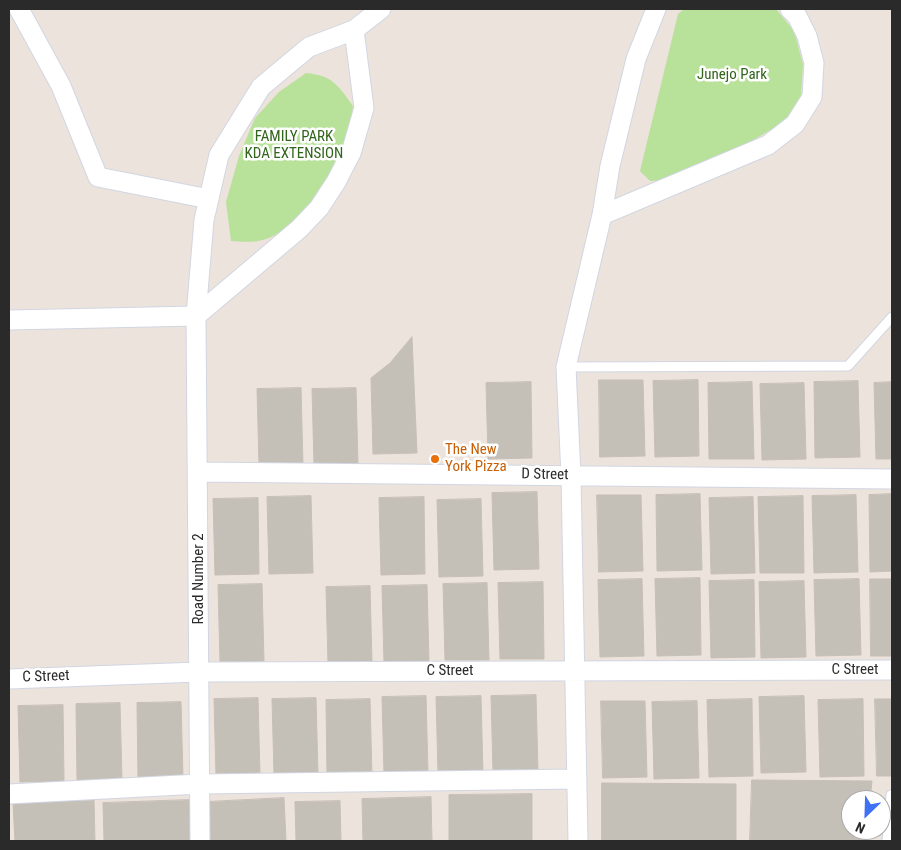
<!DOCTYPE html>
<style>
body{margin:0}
#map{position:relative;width:901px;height:850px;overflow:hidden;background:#ece3dc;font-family:"Roboto Condensed",sans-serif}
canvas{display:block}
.frame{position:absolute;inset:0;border:10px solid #2a2a2a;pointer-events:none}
.north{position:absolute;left:841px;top:790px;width:50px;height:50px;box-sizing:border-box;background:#fff;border:1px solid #aaa;border-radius:50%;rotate:204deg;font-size:14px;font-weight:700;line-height:20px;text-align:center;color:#2a2a2a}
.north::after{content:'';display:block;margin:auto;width:18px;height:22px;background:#3f71f6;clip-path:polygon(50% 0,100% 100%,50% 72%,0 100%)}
</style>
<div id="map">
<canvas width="901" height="850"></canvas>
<div class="frame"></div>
<div class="north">N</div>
</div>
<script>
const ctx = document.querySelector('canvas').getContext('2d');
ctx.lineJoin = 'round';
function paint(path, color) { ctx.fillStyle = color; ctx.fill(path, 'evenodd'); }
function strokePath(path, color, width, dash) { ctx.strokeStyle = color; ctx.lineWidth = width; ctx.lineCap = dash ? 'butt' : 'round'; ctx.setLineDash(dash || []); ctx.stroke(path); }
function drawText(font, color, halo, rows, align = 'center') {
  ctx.font = font + ' "Roboto Condensed",sans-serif'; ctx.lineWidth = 5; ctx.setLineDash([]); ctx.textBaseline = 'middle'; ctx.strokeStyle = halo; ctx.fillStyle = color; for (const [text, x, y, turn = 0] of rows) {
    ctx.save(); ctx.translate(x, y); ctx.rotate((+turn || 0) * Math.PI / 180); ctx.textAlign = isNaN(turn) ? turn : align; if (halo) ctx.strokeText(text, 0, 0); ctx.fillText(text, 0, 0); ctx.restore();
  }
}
paint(new Path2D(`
 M684 9H776L794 31 803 64 801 96 784 122 743 146 668 180 650 181 640 171 678 14Z
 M306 73C333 76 337 84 353 106 351 117 350 129 347 140 337 171 300 226 269 238 256 243 245 242 231 241L226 202 239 156 255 118 279 92Z`), '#b8e199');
const building = new Path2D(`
 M412 337 417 453 373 454 371 378 390 363Z
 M599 380H643L645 456 600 457Z
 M698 380 699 456 655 457 653 381Z
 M858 381 860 457 815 458 814 382Z
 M531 382 532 458 488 459 486 383Z
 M752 382 754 459H709L708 383Z
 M892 382V459H876L874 383Z
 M804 383 806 459 762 460 760 384Z
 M301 388 303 465H259L257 389Z
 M356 388 358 465H314L312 389Z
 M537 492 539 569 494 570 492 493Z
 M700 494 702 570 657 571 656 495Z
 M892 494V571L870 572 869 495Z
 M597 495H641L643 571 599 572Z
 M856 495 858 572 814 573 812 496Z
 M311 496 313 573 269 574 267 497Z
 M803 496 804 573H760L758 497Z
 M424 497 425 574 381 575 379 498Z
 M753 497 755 573 711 574 709 498Z
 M258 498 259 574 215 575 213 499Z
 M481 499 483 576 439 577 437 500Z
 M700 578 701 655 657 656 655 579Z
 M642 579 644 656 600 657 598 580Z
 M859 579 861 655 816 656 814 580Z
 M870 579H892V656H871Z
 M754 580 755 657 711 658 709 581Z
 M804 581 806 657 761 658 759 582Z
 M543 582 544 659H500L498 583Z
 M487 583 489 660H445L443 584Z
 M262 584 264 661 220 662 218 585Z
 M427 585 429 662H384L382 586Z
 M370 586 372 663 328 664 326 587Z
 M536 695 538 771 493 772 491 696Z
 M426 696 428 773H384L382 697Z
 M481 696 483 773H438L436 697Z
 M804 696 806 772 761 773 759 697Z
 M258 698 260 775 216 776 214 699Z
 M316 698 318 774 274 775 272 699Z
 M370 699 372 776H327L326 700Z
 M752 699 753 776 709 777 707 700Z
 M863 699 864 776 820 777 818 700Z
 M875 699H892V776H877Z
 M601 701H645L647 777 603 778Z
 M697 701 699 778 654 779 652 702Z
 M181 702 183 778 138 779 137 703Z
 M120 703 122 780H77L76 704Z
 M63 705 64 781 20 782 18 706Z
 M752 780 872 781 870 800H851V830H868L867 841H750Z
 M602 783 736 784V841H602Z
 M532 794V841H449V795Z
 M431 797 432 841H363L362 799Z
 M284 798 286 841H209L207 802Z
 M94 800 95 841H15L13 803Z
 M189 800 191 841H104L103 803Z
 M340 801 341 841H296L295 802Z`);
paint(building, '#c4bfb7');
strokePath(building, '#c7bfb6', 1);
const lane = new Path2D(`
 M566 367 848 366 892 317
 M887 841 891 795`);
const street = new Path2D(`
 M19 9 61 86 98 177 209 199
 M602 215 768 145 795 124 812 97 814 63 807 36 797 16 790 9
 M9 320 196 316 299 229 319 208 336 182 351 153 364 108 354 30
 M199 472 892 479
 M9 679 199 672 892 670
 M9 794 200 784 577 779
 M200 841 196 316 204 220 219 155 261 87 309 47 354 30 381 9
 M578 841 571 476 566 367 602 215 610 166 636 59 656 9`);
strokePath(lane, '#d1d6e2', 11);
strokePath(street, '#d1d6e2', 21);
strokePath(lane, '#fff', 9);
strokePath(street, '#fff', 19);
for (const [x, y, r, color] of [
 [435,459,5,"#e8710a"]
]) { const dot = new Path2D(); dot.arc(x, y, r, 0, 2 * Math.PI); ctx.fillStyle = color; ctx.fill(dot); strokePath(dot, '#fff', 2); }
drawText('15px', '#31651b', '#fff', [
 ["Junejo Park",732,75],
 ["FAMILY PARK",294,137],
 ["KDA EXTENSION",294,154]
]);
drawText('15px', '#c56008', '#fff', [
 ["The New",445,450],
 ["York Pizza",445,467]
], 'left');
drawText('15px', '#2a2a2a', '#fff', [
 ["D Street",545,475,1],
 ["Road Number 2",199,579,-90],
 ["C Street",855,670],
 ["C Street",450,671],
 ["C Street",46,677,-2]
]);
</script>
